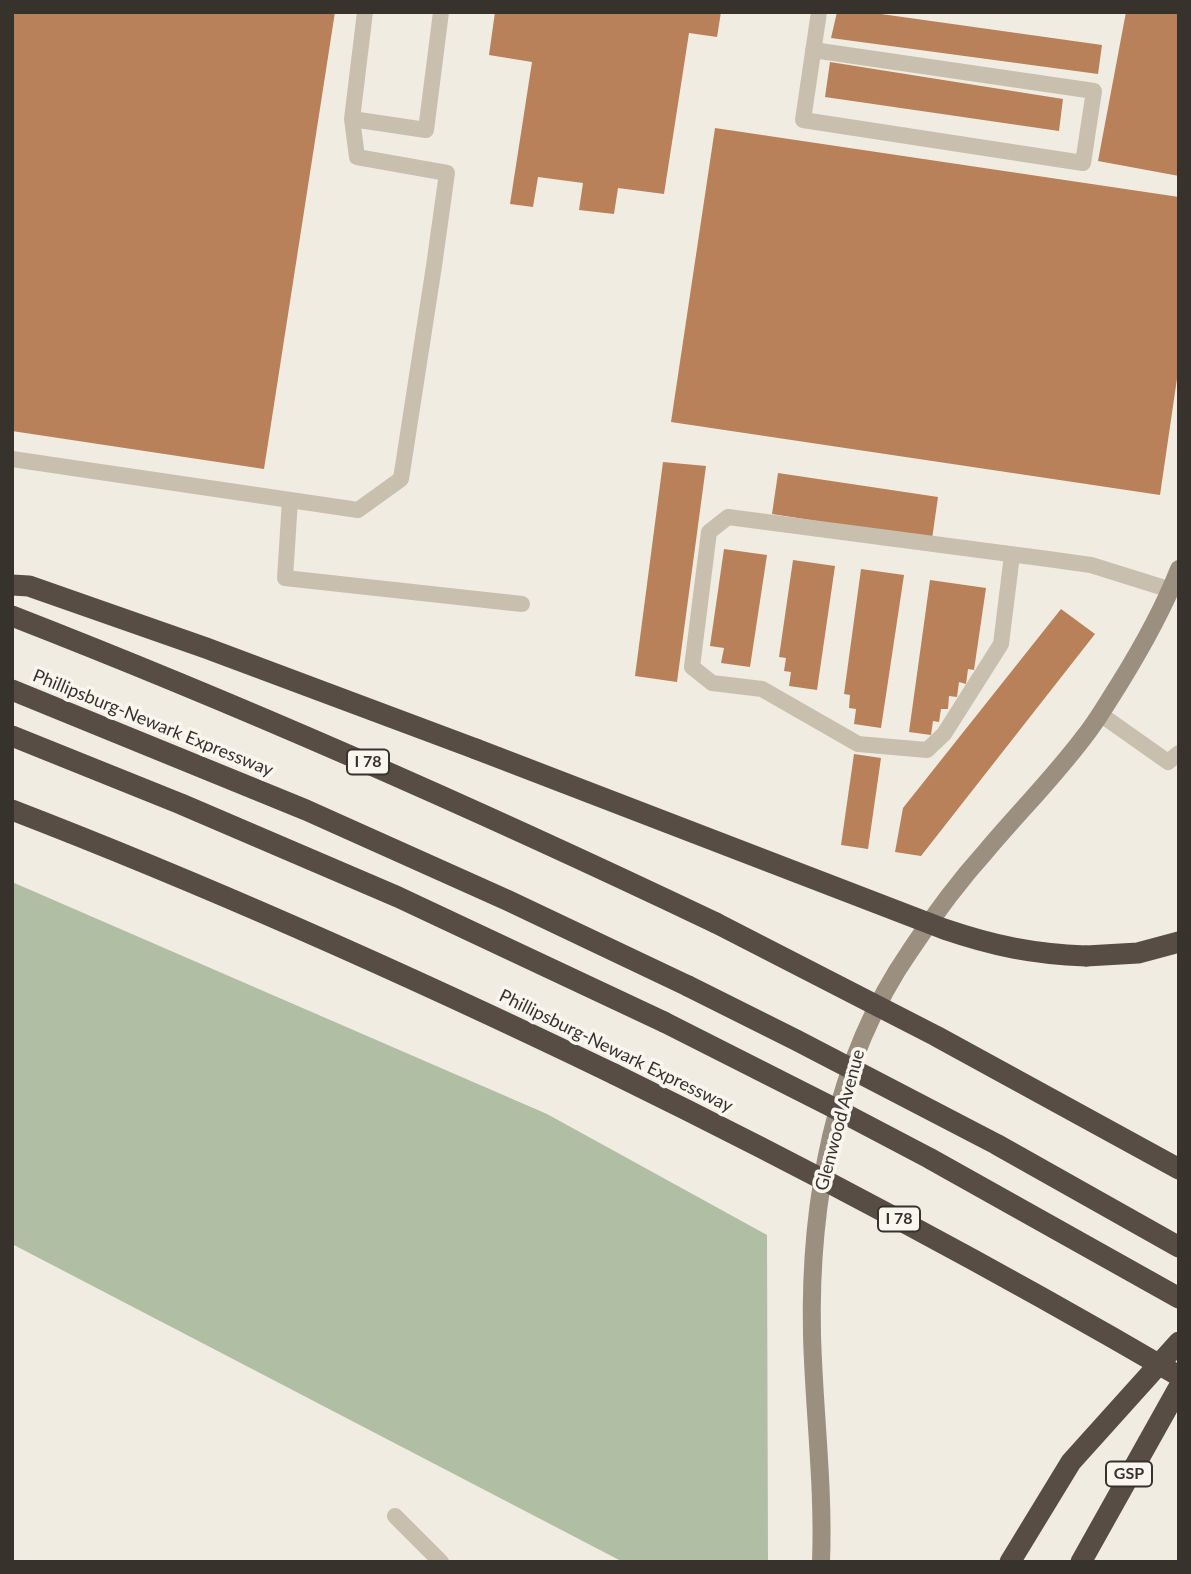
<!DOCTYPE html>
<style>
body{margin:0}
#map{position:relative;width:1191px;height:1574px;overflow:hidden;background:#f1ece1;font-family:Lato,sans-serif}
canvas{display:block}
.frame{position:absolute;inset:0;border:14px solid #37322c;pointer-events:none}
</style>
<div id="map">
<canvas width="1191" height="1574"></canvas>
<div class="frame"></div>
</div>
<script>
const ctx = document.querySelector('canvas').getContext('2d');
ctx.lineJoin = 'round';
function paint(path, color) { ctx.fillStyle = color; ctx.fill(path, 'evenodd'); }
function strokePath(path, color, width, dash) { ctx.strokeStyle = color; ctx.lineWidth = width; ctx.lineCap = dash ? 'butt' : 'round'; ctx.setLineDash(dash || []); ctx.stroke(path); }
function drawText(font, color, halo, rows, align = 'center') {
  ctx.font = font + ' Lato,sans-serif'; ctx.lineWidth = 7; ctx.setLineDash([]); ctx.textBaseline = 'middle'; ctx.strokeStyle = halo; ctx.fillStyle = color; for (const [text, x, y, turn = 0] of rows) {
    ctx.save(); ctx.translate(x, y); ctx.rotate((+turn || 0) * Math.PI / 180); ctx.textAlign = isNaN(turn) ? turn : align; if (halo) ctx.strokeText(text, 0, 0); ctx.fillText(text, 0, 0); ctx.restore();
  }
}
paint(new Path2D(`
 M12 882 547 1114 767 1235 768 1562H623L12 1244Z`), '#b0bea3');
paint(new Path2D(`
 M12 12H335L264 469 12 431Z
 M495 12H721L717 37 689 33 664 194 618 188 614 214 579 210 583 183 538 177 533 207 510 204 532 62 489 55Z
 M837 12H867L1102 45 1098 74 831 38Z
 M1126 12H1179V176L1098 161Z
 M830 62 1063 99 1059 131 825 97Z
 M715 128 1179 197V365L1160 495 671 422Z
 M663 462 706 466 677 682 635 676Z
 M778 473 938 497 932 539 772 514Z
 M724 549 767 555 750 667 721 663 724 648 710 646Z
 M793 560 835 566 817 690 789 686 791 672 784 671 786 658 779 657Z
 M861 569 904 575 881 728 854 724 856 709 849 708 850 695 844 694Z
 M930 580 986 588 974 670 968 669 966 684 959 682 957 697 949 696 948 709H941L939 722 933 721 931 735 909 732Z
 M1061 609 1095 634 921 856 895 852 903 808Z
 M854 754 881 758 868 849 841 845Z`), '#b88159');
strokePath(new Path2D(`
 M813 50 1094 91 1083 163 803 120 819 12
 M352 119 426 130 441 12
 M12 459 358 510 401 479 434 266 447 173 357 157 352 119 365 12
 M290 500 285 578 522 604
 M1012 555 1001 644 944 734 927 750 858 744 762 689 712 683 692 667 709 532 728 517 1048 559 1091 565 1171 590
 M1100 714 1168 762 1179 753
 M395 1516 441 1562`), '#c8bfae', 16);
strokePath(new Path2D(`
 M821 1562C824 1486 814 1411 812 1335 809 1204 834 1061 910 951 933 916 959 881 987 850 1019 812 1054 777 1084 737 1097 721 1107 703 1118 686 1141 649 1163 610 1179 569`), '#9b8f80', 18);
strokePath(new Path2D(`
 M12 585 29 586 206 648 476 749
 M12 616C251 709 485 813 716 923
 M12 690 306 810 509 901 688 986
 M12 736 181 804 398 897 664 1022
 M12 810C217 889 417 979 614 1074
 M1086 956 1138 953 1179 942
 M1010 1562 1071 1462 1179 1342
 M1081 1562 1179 1387`), '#574d44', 21);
strokePath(new Path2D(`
 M476 749 944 929C994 946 1033 954 1086 956
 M716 923 936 1036 1179 1169
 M688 986 796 1040 996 1144 1179 1247
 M664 1022 832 1107 929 1158 1179 1298
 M614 1074C806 1168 994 1268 1179 1376`), '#574d44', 21);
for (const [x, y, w] of [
 [368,762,42],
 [899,1219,42],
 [1129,1474,46]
]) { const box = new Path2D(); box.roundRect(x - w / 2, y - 12.5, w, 25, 5); ctx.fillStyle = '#f9f6ee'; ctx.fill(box); strokePath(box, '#37322c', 2); }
drawText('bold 16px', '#37322c', null, [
 ["I 78",368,762],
 ["I 78",899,1219],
 ["GSP",1129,1474]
]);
drawText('18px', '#37322c', '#f9f6ee', [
 ["Phillipsburg-Newark Expressway",153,723,22],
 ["Phillipsburg-Newark Expressway",616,1051,26],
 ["Glenwood Avenue",840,1120,-75]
]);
</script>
